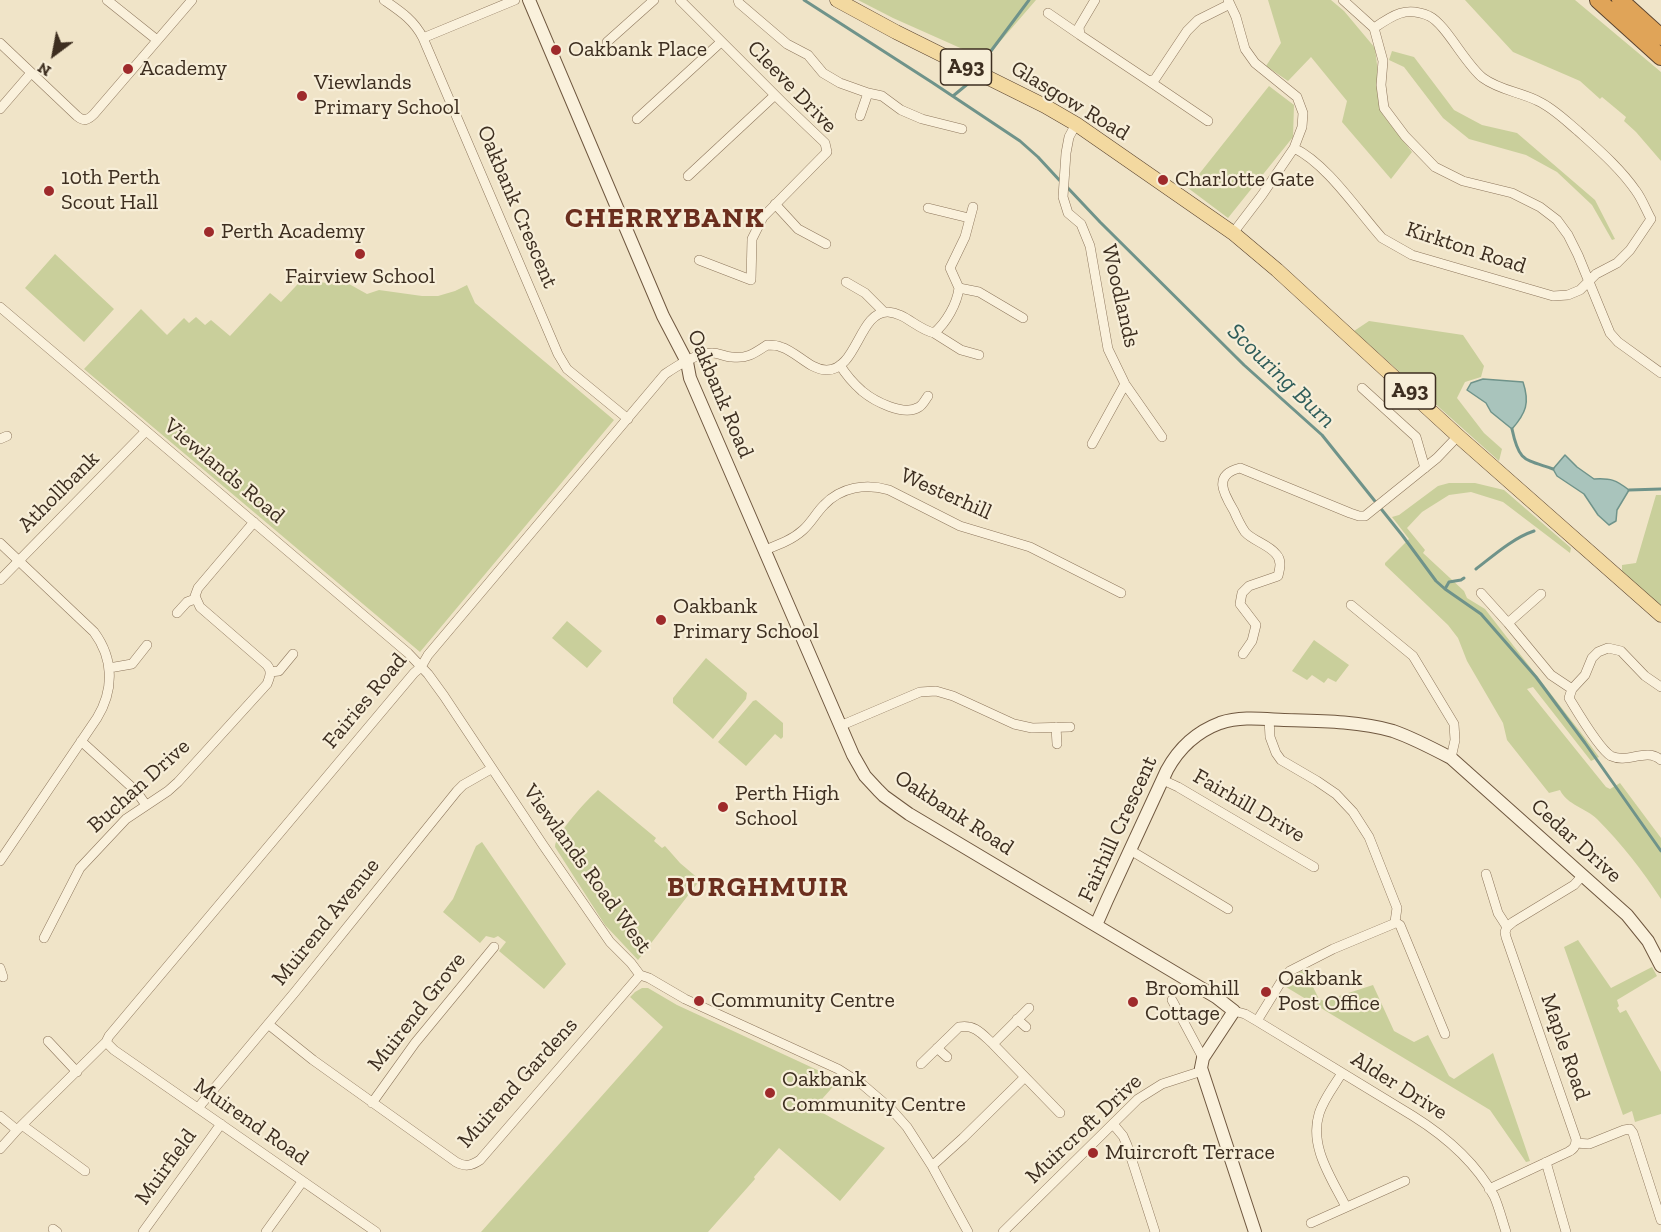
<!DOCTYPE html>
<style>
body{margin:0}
#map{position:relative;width:1661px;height:1232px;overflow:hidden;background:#f0e4c8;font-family:"Zilla Slab",serif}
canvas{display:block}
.north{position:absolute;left:24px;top:24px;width:60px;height:60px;-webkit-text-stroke:4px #f7eed8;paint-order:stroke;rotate:212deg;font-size:16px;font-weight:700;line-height:24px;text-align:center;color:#3d2e20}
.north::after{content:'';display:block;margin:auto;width:21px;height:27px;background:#3d2e20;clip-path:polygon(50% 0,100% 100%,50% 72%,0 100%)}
</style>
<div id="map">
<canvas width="1661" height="1232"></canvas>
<div class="north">N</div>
</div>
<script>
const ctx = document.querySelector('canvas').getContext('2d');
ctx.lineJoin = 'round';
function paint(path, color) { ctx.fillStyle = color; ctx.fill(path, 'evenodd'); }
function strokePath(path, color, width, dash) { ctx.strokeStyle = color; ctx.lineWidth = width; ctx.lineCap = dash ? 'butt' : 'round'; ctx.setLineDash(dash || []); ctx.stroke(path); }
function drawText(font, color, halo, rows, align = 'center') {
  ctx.font = font + ' "Zilla Slab",serif'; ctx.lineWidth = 4.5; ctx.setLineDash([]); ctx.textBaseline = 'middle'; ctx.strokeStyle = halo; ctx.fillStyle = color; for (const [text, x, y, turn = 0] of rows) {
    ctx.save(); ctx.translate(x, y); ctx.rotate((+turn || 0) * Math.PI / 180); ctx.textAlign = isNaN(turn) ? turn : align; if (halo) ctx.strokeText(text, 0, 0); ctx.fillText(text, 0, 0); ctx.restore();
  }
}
paint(new Path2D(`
 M858 0H1036L985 59 893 18Z
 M1268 0H1331L1344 11 1375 48 1383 115 1412 152 1391 179 1342 122 1347 101 1311 57 1288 81 1266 66 1281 43Z
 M1465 0H1575L1661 72V161L1636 132 1624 121 1626 117 1602 97 1600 99 1580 81 1513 52Z
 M1392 51 1414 57 1454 110 1482 125 1517 133 1595 200 1615 239 1612 240 1592 205 1557 172 1526 155 1469 139 1443 118 1404 67 1389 60Z
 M1269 86 1294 105 1293 137 1228 218 1188 188Z
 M55 254 114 309 84 342 25 288Z
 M309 272 321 282 335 285 349 284 367 294 379 290 422 296H438L455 291 467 285 475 303 614 420 420 652 84 369 141 309 167 335 184 318 189 323 196 317 205 325 211 320 230 336 270 293 281 302Z
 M1369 321 1463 335 1484 366 1481 377 1465 382 1457 398 1484 433 1502 449 1499 461 1354 331Z
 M1449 483H1475L1504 490 1571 548 1570 553 1503 502 1471 492 1449 495 1422 512 1407 528 1425 550 1423 553 1464 591 1467 598 1485 609 1585 738 1599 757 1591 761 1533 687 1527 689 1606 787 1610 789 1620 783 1661 838V899C1642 870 1622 844 1597 819 1586 808 1567 805 1560 790L1549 793 1507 740 1503 723 1467 661 1458 638 1448 625 1385 565V563L1409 539 1392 517 1399 515 1438 486Z
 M1656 495H1661V606L1622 571V565L1636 563Z
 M567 621 602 651 587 668 552 638Z
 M1314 640 1349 665 1336 682 1328 678 1324 683 1312 675 1307 680 1292 671Z
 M706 658 747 693 746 699 713 739 673 703V698Z
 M756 700 783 723V737L781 739 775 734 746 766 718 742 753 701Z
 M598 790 656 838 654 841 662 848 665 846 680 863 700 880 638 960 605 925 555 847C555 834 587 800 598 790Z
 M482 842 566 964 544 989 499 951 506 942 498 936 494 938 486 936 480 943 443 912 453 899 476 846Z
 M1578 940 1611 988 1652 967 1657 976 1617 1000 1619 1006 1617 1008 1620 1013 1626 1010 1661 1072V1114L1635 1122 1632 1111 1623 1115 1564 947Z
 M1304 969 1319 999 1324 1001 1373 985 1394 1031 1414 1042 1428 1035 1449 1076 1454 1079 1493 1053 1530 1161 1526 1162 1490 1110 1286 987 1292 978Z
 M642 988H648L677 1005 839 1080 814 1108 885 1148 840 1201 779 1148 754 1177 755 1179 708 1232H481L663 1027 630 997 635 992Z`), '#c9cf9b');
const water = new Path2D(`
 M1483 379 1523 382C1530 403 1526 413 1512 429L1491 412 1486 403 1467 390 1471 383Z
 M1565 455 1577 467 1594 479C1611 478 1616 480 1629 490L1617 510 1616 521 1609 525 1598 515 1584 494 1557 476 1553 469Z`);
paint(water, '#a9c4bc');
strokePath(water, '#6f938a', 1.5);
strokePath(new Path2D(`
 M804 0 933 83 1020 141 1038 157 1062 183
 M985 59 1029 0
 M953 96 970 82
 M1067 187 1100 222 1244 365 1322 435 1402 535 1436 581 1445 589 1481 614 1536 677 1585 743 1661 851
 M1512 429C1519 462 1524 459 1553 469
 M1629 490 1661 489
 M1476 569C1494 555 1513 538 1534 531
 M1445 589 1449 582 1461 580 1464 578`), '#6f938a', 3);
const street = new Path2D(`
 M107 0 157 40
 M384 0C400 11 414 20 423 38L558 354 567 369 628 419
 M680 0 783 103 825 143 827 152 763 217 752 239 751 280 699 260
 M738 0 739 3 787 44 808 55 823 73 840 83 868 93 882 96 901 110 922 119 962 129
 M1095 0 1079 27 1080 35 1149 81 1155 79 1187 31 1198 20 1230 4
 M1228 0 1236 17 1245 49 1255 63 1297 97 1303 113 1302 127 1294 148 1262 195 1233 233
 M1343 0 1374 28 1383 61 1381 85 1384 108 1405 136 1435 167 1463 181 1512 193 1540 207 1557 220 1568 235 1578 255 1610 333 1618 342 1661 373
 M1048 13 1080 35
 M423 38 515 0
 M607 42 654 0
 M0 43 77 116C84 122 88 120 94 114L192 0
 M1149 81 1208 121
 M0 109 31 73
 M860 116 868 93
 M637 119 721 42
 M1076 124 1069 137 1066 153 1063 197 1068 213 1081 224 1090 246 1108 349 1125 384 1162 437
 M1294 148C1327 164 1357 210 1382 238L1412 255 1553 296 1568 295 1580 290 1596 274 1617 263 1630 250 1651 219C1646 210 1642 199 1636 191 1620 168 1599 150 1578 131 1565 120 1553 108 1538 101 1520 92 1499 90 1483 78 1465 64 1446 24 1429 16 1406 6 1393 15 1374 28
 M688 176 775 95
 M775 204 798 229 826 244
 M973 207 965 237 950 268 959 288 979 292 1023 318
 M928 208 969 218
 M846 282 865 293 884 312
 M0 307 408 653 428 674 444 696 543 845 610 942 631 963 640 975 649 978 685 999 838 1069 863 1085 891 1109 907 1127 932 1166 968 1232
 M934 333 961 350 979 355
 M840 365C846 375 853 383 862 391 874 401 904 417 919 407 923 405 925 400 928 396
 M1362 388 1416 437 1425 468
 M0 439 7 436
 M1092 444 1125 384
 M0 543 94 632C114 659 114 690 97 718L0 861
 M765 550C778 545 792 540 803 530 811 523 816 513 824 505 841 487 866 483 889 490L960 526 1030 547 1121 593
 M0 580 146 431
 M1481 593 1508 623 1551 675 1572 689 1585 675 1592 658 1598 652 1608 648 1621 651 1645 676 1661 687
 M1351 605 1413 656 1454 724 1455 740 1451 758
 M177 613 187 602 195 599
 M1508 623 1541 594
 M1243 654 1252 641 1256 625 1240 604 1242 593 1249 586 1278 576C1280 568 1282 560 1276 554 1268 544 1253 541 1245 532 1241 526 1237 518 1234 511 1224 494 1212 475 1240 468L1350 513 1359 516H1365L1437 458 1458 436
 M109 668 132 664 147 645
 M270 672 279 671 293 654
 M1572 689 1569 698C1577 711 1599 749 1611 756 1628 764 1646 747 1661 760
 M1269 719 1270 737 1276 753 1281 760 1317 781 1336 794 1353 812 1369 837 1397 908 1395 922
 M840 726 920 692 936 691 953 696 1014 724 1032 728 1070 727
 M1056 727 1057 744
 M81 741 136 791 146 805
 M1163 780 1178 787 1314 867
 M1130 850 1228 909
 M1486 874 1498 913 1507 927 1505 932 1506 937 1576 1139C1576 1146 1574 1149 1568 1152L1489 1189
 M1395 922 1400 925 1445 1034
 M1507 927 1513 922 1574 885 1583 875
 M44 938 80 868 126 819 168 791 178 782 267 684C270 677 272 671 267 665L200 607 195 596 198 588 254 522
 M0 968 3 977
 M1172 1000 1203 1058
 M1234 1011 1245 1014 1257 1021 1413 1116C1445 1136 1476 1163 1494 1196 1499 1207 1502 1220 1506 1232
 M1017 1019 1026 1027
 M1257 1021 1284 977 1290 971 1333 949 1393 924 1395 922
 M268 1024 313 1060 456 1162C465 1167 471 1166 480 1160L640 975
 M48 1041 77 1072
 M106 1042 114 1050 376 1232
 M993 1044 1060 1113
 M937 1048 947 1057
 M921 1064 959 1027C975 1024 982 1034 993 1044L1029 1008
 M1342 1073C1334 1086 1323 1100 1319 1114 1309 1147 1332 1179 1346 1207
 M372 1103 415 1043 494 947
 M198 1108 295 992 457 791 463 785 491 769
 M0 1116 17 1130
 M1113 1124 1123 1136 1127 1145 1155 1232
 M22 1125 85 1171
 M1576 1143 1589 1144 1624 1130 1630 1129 1633 1133 1661 1220
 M0 1149 17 1130 106 1042 109 1036 414 673 421 667 428 655 665 374C677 366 698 352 713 353 719 353 725 357 732 357 747 359 755 353 767 345 771 345 777 345 781 347 797 352 809 369 826 370 857 371 859 311 888 312 905 313 917 329 934 333 946 323 957 304 959 288
 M1546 1162 1566 1232
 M932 1166 963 1138 1025 1077
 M1311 1223 1405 1181
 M53 1229 57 1232
 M143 1232 221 1124
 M266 1232 302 1182
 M1003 1232 1138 1099 1162 1084 1202 1071`);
const secondary = new Path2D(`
 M529 0 663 316 687 362 690 378 853 755 865 776 878 790 884 796 909 814 1216 997 1234 1011 1203 1058 1201 1068 1255 1232
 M1096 925 1107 900 1167 770C1179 748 1196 732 1220 723 1241 716 1263 719 1284 720 1319 721 1358 721 1393 731 1413 738 1432 748 1451 758L1627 915 1648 941 1661 966`);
const primary = new Path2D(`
 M837 0 896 32 1045 106 1076 124 1233 233 1277 270 1458 436 1661 615`);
const highway = new Path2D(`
 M1598 0 1661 57
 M1620 0 1661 37`);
strokePath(street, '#8d765c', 10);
strokePath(secondary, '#6f573f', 14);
strokePath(primary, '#5b4430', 15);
strokePath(highway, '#5b4430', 18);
strokePath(street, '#faf1dc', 9);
strokePath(secondary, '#faf1dc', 12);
strokePath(primary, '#f3d9a0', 14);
strokePath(highway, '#e0a458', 16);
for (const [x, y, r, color] of [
 [556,50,6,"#9e2a2b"],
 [128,69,6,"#9e2a2b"],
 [302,96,6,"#9e2a2b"],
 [1163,180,6,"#9e2a2b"],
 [49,191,6,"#9e2a2b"],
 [209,232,6,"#9e2a2b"],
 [360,254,6,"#9e2a2b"],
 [661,620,6,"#9e2a2b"],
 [723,807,6,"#9e2a2b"],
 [1266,992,6,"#9e2a2b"],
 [699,1001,6,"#9e2a2b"],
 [1133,1002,6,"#9e2a2b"],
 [770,1093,6,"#9e2a2b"],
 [1093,1153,6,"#9e2a2b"]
]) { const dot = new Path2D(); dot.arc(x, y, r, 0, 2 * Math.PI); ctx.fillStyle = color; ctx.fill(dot); strokePath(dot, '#f7eed8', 2); }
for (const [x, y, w] of [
 [966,67,51],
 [1410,391,51]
]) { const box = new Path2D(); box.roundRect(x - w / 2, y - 18, w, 36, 4.5); ctx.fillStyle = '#f7eed8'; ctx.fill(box); strokePath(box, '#3d2e20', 1.5); }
drawText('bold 21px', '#3d2e20', null, [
 ["A93",966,67],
 ["A93",1410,391]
]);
drawText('22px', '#3d2e20', '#f7eed8', [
 ["Oakbank Place",568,50],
 ["Academy",140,69],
 ["Viewlands",314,83],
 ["Primary School",314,108],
 ["10th Perth",61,178],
 ["Scout Hall",61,203],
 ["Charlotte Gate",1175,180],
 ["Perth Academy",221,232],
 ["Fairview School",360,277,"center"],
 ["Oakbank",673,607],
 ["Primary School",673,632],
 ["Perth High",735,794],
 ["School",735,819],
 ["Oakbank",1278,979],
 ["Post Office",1278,1004],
 ["Broomhill",1145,989],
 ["Cottage",1145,1014],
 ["Community Centre",711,1001],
 ["Oakbank",782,1080],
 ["Community Centre",782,1105],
 ["Muircroft Terrace",1105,1153]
], 'left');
drawText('22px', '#3d2e20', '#f7eed8', [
 ["Cleeve Drive",792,87,46],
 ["Glasgow Road",1070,101,31],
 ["Oakbank Crescent",517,207,67],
 ["Kirkton Road",1466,248,18],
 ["Woodlands",1120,296,77],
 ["Oakbank Road",720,394,67],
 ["Viewlands Road",224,471,40],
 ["Athollbank",59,492,-45],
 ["Westerhill",946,494,24],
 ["Fairies Road",365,701,-50],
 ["Buchan Drive",139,786,-42],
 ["Fairhill Drive",1249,806,30],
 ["Oakbank Road",954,813,33],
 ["Fairhill Crescent",1118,829,-65],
 ["Cedar Drive",1576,841,42],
 ["Viewlands Road West",587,869,54],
 ["Muirend Avenue",326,922,-51],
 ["Muirend Grove",417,1012,-52],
 ["Maple Road",1565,1047,71],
 ["Muirend Gardens",518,1083,-48],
 ["Alder Drive",1399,1086,32],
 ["Muirend Road",251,1122,35],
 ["Muircroft Drive",1084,1129,-43],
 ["Muirfield",166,1167,-54]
]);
drawText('italic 24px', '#2f5d5a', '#f7eed8', [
 ["Scouring Burn",1281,376,44]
]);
ctx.letterSpacing = '1.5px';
drawText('bold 28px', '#6b2e1e', '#f7eed8', [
 ["CHERRYBANK",665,219],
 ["BURGHMUIR",758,888]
]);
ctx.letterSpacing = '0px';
</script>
